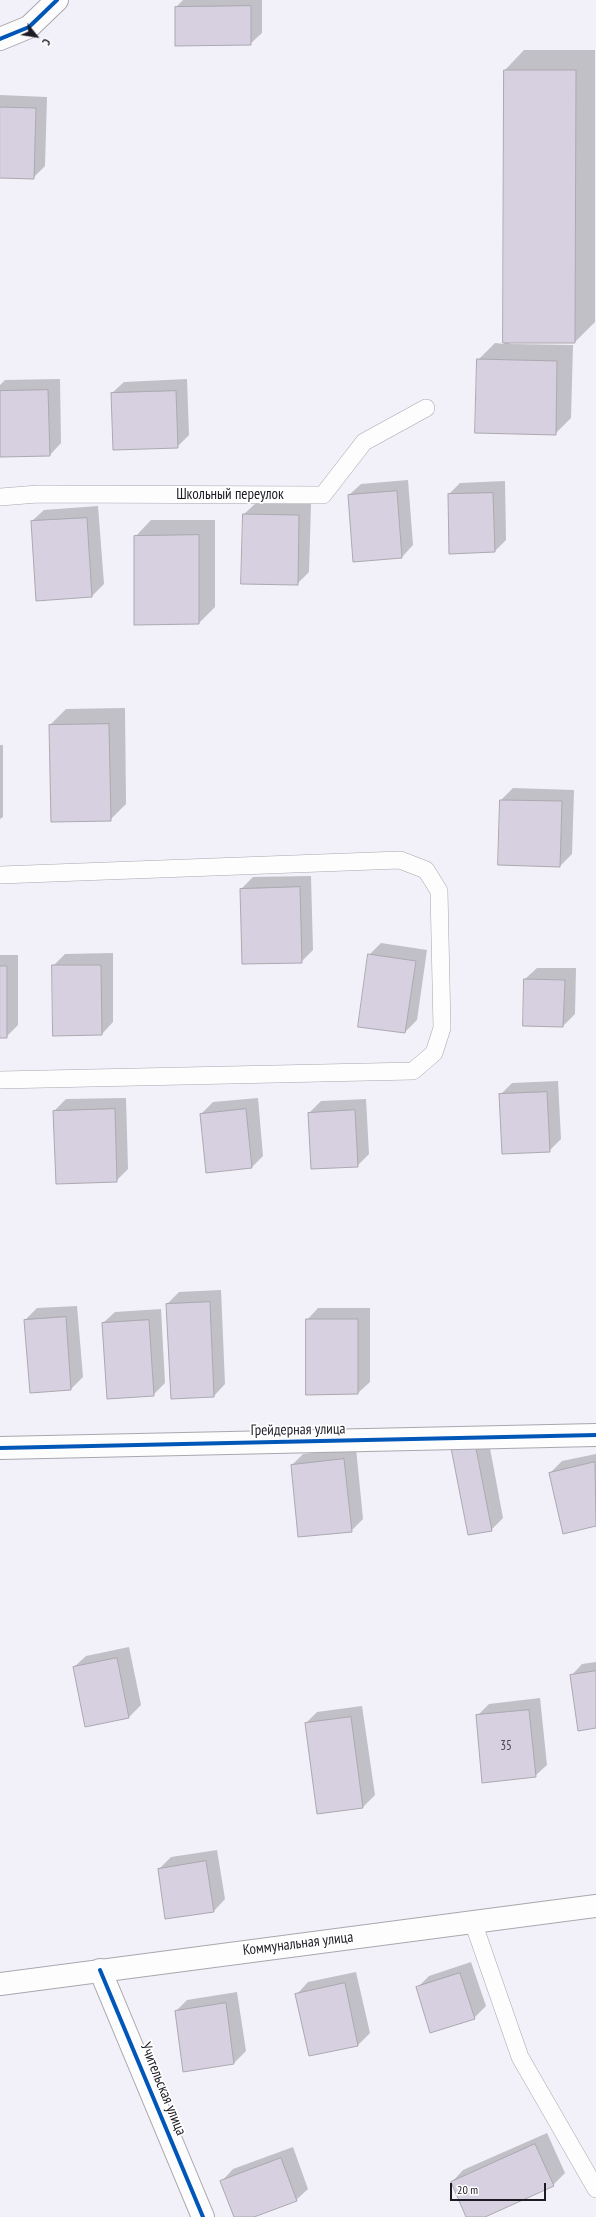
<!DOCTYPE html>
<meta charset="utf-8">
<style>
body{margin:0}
#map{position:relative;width:596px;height:2217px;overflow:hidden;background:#f2f0f8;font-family:"PT Sans Narrow",sans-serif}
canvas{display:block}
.north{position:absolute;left:16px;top:16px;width:40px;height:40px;-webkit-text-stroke:3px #fff;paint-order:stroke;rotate:120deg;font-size:11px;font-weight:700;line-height:16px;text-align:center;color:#1e1b24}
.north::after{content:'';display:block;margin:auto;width:14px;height:18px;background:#1e1b24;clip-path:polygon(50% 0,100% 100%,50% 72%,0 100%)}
.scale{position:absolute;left:450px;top:2183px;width:96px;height:18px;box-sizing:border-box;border:2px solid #1e1b24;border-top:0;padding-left:5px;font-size:12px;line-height:14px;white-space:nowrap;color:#1e1b24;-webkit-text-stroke:3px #fff;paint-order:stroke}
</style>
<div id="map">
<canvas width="596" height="2217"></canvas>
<div class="north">С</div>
<div class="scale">20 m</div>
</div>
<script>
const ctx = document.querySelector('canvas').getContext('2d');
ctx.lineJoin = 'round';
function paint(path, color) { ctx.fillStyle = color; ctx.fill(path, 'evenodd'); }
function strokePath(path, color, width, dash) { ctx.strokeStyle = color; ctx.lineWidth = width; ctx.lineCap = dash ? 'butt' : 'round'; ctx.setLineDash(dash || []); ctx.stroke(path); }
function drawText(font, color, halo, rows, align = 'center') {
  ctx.font = font + ' "PT Sans Narrow",sans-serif'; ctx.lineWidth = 3.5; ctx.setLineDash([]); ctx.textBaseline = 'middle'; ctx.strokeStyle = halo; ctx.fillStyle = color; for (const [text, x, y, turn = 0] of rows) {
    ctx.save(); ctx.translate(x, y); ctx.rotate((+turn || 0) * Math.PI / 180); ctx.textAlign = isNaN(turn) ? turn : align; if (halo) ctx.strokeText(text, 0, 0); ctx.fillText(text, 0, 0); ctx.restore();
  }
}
paint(new Path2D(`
 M183 0H262V33L250 44 176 7Z
 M524 50H595V322L575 342H510V344L573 345 571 418 555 434 478 360 495 343 504 344 505 70Z
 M0 95 47 97 45 166 33 178 0 177Z
 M60 379 61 443 50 455 0 456V385L5 380Z
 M187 379 189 435 177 447 112 393 124 382Z
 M408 480 413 545 402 557 349 495 361 484Z
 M505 481 506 540 495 551 449 494 460 483Z
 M256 503 311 504 309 572 297 584 244 514Z
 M98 506 104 584 92 596 37 599 32 521 44 510Z
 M151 520H215V607L199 623 135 624V537Z
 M125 708 126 804 110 820 50 725 66 709Z
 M0 745H3V817L0 819Z
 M513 788 574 790 572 854 560 866 501 800Z
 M311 876 313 950 301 962 241 889 253 877Z
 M381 943 427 950 417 1020 405 1032 369 955Z
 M113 953V1022L102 1034 53 966 65 954Z
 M0 955H18V1025L6 1037H0Z
 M537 968H576L575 1014 563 1026 525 979Z
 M558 1081 561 1139 549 1151 500 1095 512 1083Z
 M126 1098 128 1169 116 1181 54 1111 66 1099Z
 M258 1098 263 1156 252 1167 207 1172 201 1114 213 1102Z
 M366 1099 369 1154 357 1166 309 1113 321 1101Z
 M221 1290 225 1384 214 1396 167 1304 179 1292Z
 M77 1306 83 1377 71 1389 31 1392 25 1320 37 1308Z
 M318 1308H370V1382L358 1393 307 1320Z
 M161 1309 165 1383 153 1395 103 1323 115 1312Z
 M487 1432 503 1518 491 1530 464 1436Z
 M356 1448 363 1519 351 1531 292 1465 303 1454Z
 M596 1454V1525L563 1533 550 1473 562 1461Z
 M129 1647 141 1705 129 1717 86 1726 74 1667 86 1656Z
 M596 1662V1727L571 1676 582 1664Z
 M540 1698 547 1765 535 1776 477 1716 489 1704Z
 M362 1706 375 1795 363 1807 306 1723 317 1712Z
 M217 1850 225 1899 214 1911 159 1869 171 1857Z
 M471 1962 486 2006 474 2018 417 1988 429 1976Z
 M356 1972 370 2033 358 2045 310 2055 297 1994 308 1982Z
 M237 1992 246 2051 234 2063 184 2071 176 2011 187 2000Z
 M547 2133 565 2173 553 2185 483 2217H467L452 2182 463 2170Z
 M293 2147 308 2189 296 2200 252 2217H235L222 2181 233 2169Z`), '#0003');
const building = new Path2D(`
 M251 6V45L175 46V7Z
 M504 70H576L575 343H503Z
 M0 107 36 108 34 179 0 178Z
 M477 359 557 361 556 435 475 433Z
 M48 390 50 456 0 457V391Z
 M176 391 178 448 113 450 111 393Z
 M397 491 402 558 353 562 348 495Z
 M493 493 495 552 449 554 448 494Z
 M243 514 299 515 298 585 241 584Z
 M87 518 92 597 36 601 31 521Z
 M199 535V624L134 625V536Z
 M109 724 111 821 51 822 49 725Z
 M500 800 562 801 560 867 498 865Z
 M300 887 302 963 242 964 240 889Z
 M368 954 416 961 405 1033 358 1027Z
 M52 965H101L102 1035 53 1036Z
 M0 966H7V1038H0Z
 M524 979 565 980 563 1027 523 1026Z
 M547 1092 550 1152 502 1154 499 1094Z
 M115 1109 117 1182 56 1184 53 1111Z
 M246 1109 252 1168 206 1173 200 1114Z
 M355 1110 358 1167 311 1169 308 1113Z
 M210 1302 214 1397 171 1399 166 1304Z
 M66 1317 71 1390 30 1393 24 1320Z
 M306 1319H358V1394L306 1395Z
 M149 1320 154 1396 107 1399 102 1323Z
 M475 1443 492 1531 468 1535 451 1448Z
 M344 1459 352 1532 298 1537 291 1465Z
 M595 1462 596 1526 563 1534 549 1473Z
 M117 1658 129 1718 85 1727 73 1667Z
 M596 1671V1728L578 1731 570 1675Z
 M529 1710 536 1777 482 1783 476 1715Z
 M351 1717 363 1808 317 1814 305 1723Z
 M206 1861 214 1912 165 1919 158 1869Z
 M460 1973 475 2019 430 2033 416 1987Z
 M345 1983 358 2046 309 2056 295 1994Z
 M226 2003 234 2064 183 2072 175 2011Z
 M535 2144 554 2186 485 2217H466L451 2182Z
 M281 2158 297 2201 254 2217H234L220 2181Z`);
paint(building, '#d6d0e1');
strokePath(building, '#aba8b0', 1);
const service = new Path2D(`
 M0 497 38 494 323 495 364 442 426 408
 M0 875 400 860 426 870 439 891 442 1028 434 1053 413 1071 0 1080
 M473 1922 520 2057 596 2189`);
const minor = new Path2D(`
 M0 39 29 27 57 0
 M0 1448 596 1435
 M100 1970 203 2217`);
const secondary = new Path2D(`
 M0 1984 596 1906`);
strokePath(service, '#a9a7ae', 18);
strokePath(minor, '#a9a7ae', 24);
strokePath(secondary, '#a9a7ae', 24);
strokePath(service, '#fdfdfe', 17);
strokePath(minor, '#fdfdfe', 22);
strokePath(secondary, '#fdfdfe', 22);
strokePath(new Path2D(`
 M0 39 29 27 57 0
 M0 1448 596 1435
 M100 1970 203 2217`), '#0057b8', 4);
drawText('13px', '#4c4853', null, [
 ["35",506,1746]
]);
drawText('15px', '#1e1b24', '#fff', [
 ["Школьный переулок",230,495],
 ["Грейдерная улица",298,1430,-1],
 ["Коммунальная улица",298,1944,-7],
 ["Учительская улица",163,2089,68]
]);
</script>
